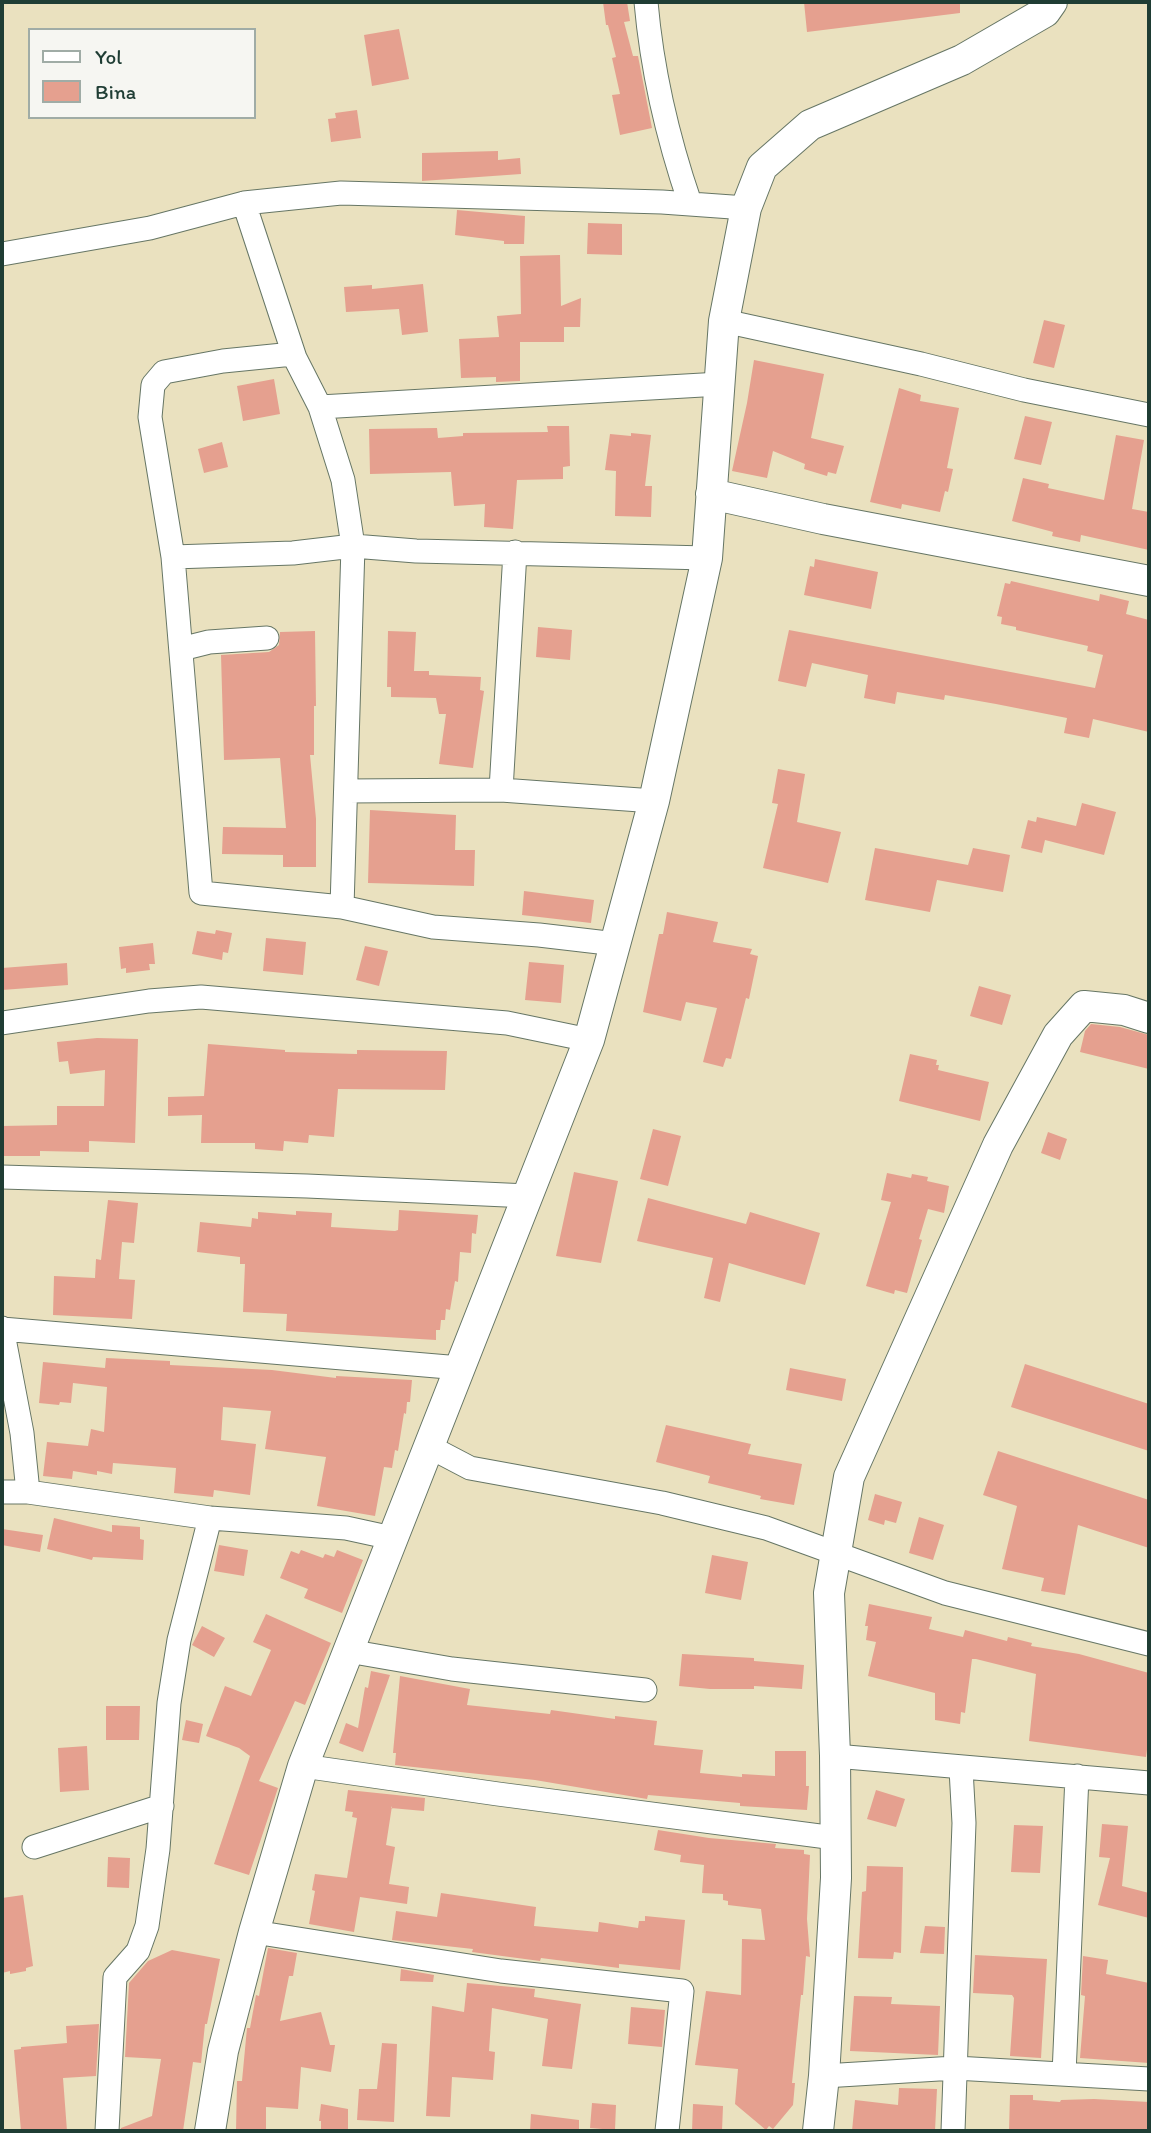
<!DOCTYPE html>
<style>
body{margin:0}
#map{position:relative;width:1151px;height:2133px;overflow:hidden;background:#eae1bf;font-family:Itim,sans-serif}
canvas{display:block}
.frame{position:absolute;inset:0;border:4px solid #1f3d34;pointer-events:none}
.legend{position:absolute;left:28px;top:28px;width:228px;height:91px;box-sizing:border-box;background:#f6f6f2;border:2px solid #a0aca6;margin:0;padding:9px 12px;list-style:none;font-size:21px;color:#1f3d34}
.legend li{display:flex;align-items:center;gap:14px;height:35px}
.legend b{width:35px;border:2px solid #a0aca6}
</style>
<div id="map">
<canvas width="1151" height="2133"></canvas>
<div class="frame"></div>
<ul class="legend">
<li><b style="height:9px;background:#fff"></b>Yol</li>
<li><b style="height:19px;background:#e5a08f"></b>Bina</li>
</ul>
</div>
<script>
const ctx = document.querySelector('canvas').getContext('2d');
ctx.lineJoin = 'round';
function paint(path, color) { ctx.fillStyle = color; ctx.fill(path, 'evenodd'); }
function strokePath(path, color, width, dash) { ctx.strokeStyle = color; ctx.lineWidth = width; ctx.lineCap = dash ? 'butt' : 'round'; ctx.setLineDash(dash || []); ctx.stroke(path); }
paint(new Path2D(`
 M603 2H627L630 21 624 22 633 56H638L652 128 620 135 612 95 620 94 612 58 616 57 608 25H606Z
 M804 2H960V13L807 32Z
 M399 29 409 79 372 86 364 35Z
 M357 110 361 138 331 142 328 119 336 118 335 113Z
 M498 151V160L520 158 521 174 422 181V153Z
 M457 210 525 216 524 244H504V241L455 235Z
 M588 223 622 224V255L587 254Z
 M560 255 561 306 581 298 580 327H564V342H520V381L496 382V377L461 378 459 339 499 337 497 316 521 314 520 256Z
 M423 284 428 332 402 335 399 309 346 312 344 287 372 285V289Z
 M1044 320 1065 325 1054 368 1033 363Z
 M754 360 824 374 811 438 844 446 836 474 828 472 827 476 804 469 805 464 773 451 767 478 732 471 747 403Z
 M274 379 280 414 243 421 237 386Z
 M899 388 921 395 920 401 959 408 947 468 953 469 948 492 945 491 940 512 902 504 901 509 870 502Z
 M1025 416 1052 422 1041 465 1014 459Z
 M547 426H569L570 466 563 467V479L517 480 513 529 484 527 485 504 454 506 451 472 370 474 369 429 437 428 438 438 463 436V433L548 432Z
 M631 433 651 435 645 486H652L651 517 615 516 616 471 605 470 610 434 631 436Z
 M1116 435 1144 440 1132 509 1149 512V550L1081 535 1080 542 1052 536 1053 532 1012 521 1023 478 1049 484 1048 488 1104 500Z
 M222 442 228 467 204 473 198 449Z
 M815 559 878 572 871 609 804 595 810 566 814 567Z
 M1011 581 1099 601 1100 594 1129 601 1126 614 1149 620V732L1093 719 1089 738 1064 733 1067 718 996 704 945 695 944 700 897 692 895 704 864 698 868 675 812 663 806 687 778 681 789 630 1095 688 1103 655 1087 651 1088 646 1016 630V627L1001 624 1002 617 997 616 1005 583 1010 584Z
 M538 627 572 630 570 660 536 657Z
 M315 631 316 706H314V755H310L316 819V867H283V855L222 854 223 827 286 828 280 758 224 760 221 655 269 652 279 645 280 632Z
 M388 631 416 632 414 671H429V675L481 677 480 690 484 691 473 768 439 764 446 714H439L436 698 391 697V687H387Z
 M778 769 805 774 797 822 841 832 828 883 763 868 778 804 772 803Z
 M1082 803 1116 812 1104 855 1045 840 1042 853 1021 848 1028 820 1036 822 1037 817 1076 826Z
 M370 810 456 815 455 850H475L474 886 368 883Z
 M875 848 968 865 973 848 1010 855 1003 892 937 880 930 912 865 900Z
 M524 891 594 900 591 923 522 915Z
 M667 912 718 922 713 942 752 949 750 954 758 956 749 999 746 998 731 1059 726 1058 723 1067 703 1062 717 1008 686 1002 681 1021 643 1012 659 934H663Z
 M216 930 232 933 228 953 223 952 222 960 192 954 197 931 215 934Z
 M266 938 306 942 303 975 263 971Z
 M153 943 155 964H149L150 970 126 973V968L121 969 119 947Z
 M365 946 388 951 379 986 356 980Z
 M529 962 564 965 561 1003 525 1000Z
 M67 963 68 985 2 990V968Z
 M979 986 1011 995 1002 1025 970 1016Z
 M1091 1024 1120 1027 1149 1035V1069L1080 1052 1085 1031Z
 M97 1038 138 1039 135 1143 89 1141V1152L40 1151V1156H2V1126L57 1125V1106H104L105 1070 70 1074 68 1061 59 1062 57 1042Z
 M208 1044 285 1050V1052L357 1054V1050L447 1051 445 1090 338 1089 334 1137 309 1135 308 1143 284 1141 283 1151 255 1149V1143H201L202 1115 168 1116V1097L204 1096Z
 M910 1054 937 1060 936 1065H939L938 1070 989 1082 980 1121 899 1101Z
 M653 1129 681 1136 668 1186 640 1179Z
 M1048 1132 1067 1139 1060 1160 1041 1153Z
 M574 1172 618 1181 601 1263 556 1256Z
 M887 1173 911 1178 912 1174 928 1177 927 1181 949 1186 944 1213 928 1209 919 1239 922 1240 907 1293 895 1290 894 1294 866 1286 891 1202 881 1200Z
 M648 1198 746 1224 750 1212 820 1233 805 1285 729 1263 720 1302 704 1298 713 1258 637 1241Z
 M108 1200 138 1203 134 1243 122 1242 119 1279 135 1280 132 1319 53 1315 54 1276 95 1278 96 1259 101 1260Z
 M399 1210 478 1215 476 1234 472 1233 471 1253 460 1252 458 1282 455 1281 450 1310 446 1309 445 1320H441L440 1330H436V1340L286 1331 287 1314 243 1312 245 1264H240V1257L197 1252 200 1222 251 1227 252 1218 258 1219V1212L296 1215V1211L332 1213 331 1227 395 1231 398 1230Z
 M106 1358 170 1361V1365L272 1370 336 1378V1376L412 1380 410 1402H407L406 1414 404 1413 398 1451 395 1450 392 1468 384 1467 375 1516 317 1506 326 1457 265 1449 271 1411 223 1407 221 1440 256 1444 250 1495 214 1490 213 1497 174 1493 176 1468 113 1463 112 1474 97 1471V1475L73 1471 72 1479 43 1476 47 1442 88 1446 91 1429 104 1432 107 1387 73 1383 71 1403 60 1402 59 1405 39 1403 43 1362 105 1368Z
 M1025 1364 1149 1404V1451L1011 1407Z
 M790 1368 846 1379 842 1401 786 1390Z
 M666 1425 751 1444 748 1454 802 1464 794 1505 760 1499 761 1496 708 1483 710 1476 656 1462Z
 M998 1451 1149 1500V1548L1078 1525 1065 1595 1041 1591 1044 1578 1002 1569 1017 1506 983 1495Z
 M875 1494 902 1502 896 1523 885 1520 884 1525 868 1520Z
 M919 1517 944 1525 933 1560 909 1553Z
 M54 1518 112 1532V1525L140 1527V1539L144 1540 143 1560 93 1557 92 1560 47 1549Z
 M2 1529 43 1535 40 1552 2 1545Z
 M219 1545 248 1550 244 1576 214 1571Z
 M301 1550 323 1558 325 1554 334 1557 337 1550 363 1560 342 1613 304 1598 308 1589 280 1578 291 1551 299 1554Z
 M712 1555 748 1562 741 1600 705 1593Z
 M869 1604 932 1617 929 1629 963 1637 965 1630 1007 1641 1008 1637 1032 1643 1031 1646 1079 1654 1149 1673V1735L1146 1757 1029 1741 1036 1674 976 1659H972L965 1713 961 1712 960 1724 935 1720V1693L868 1676 876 1642 866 1640 868 1626H865Z
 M266 1614 331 1643 305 1705 295 1701 259 1781 278 1788 249 1875 214 1864 250 1756 239 1748 206 1736 225 1686 251 1696 271 1650 253 1642Z
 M202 1626 225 1638 214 1657 192 1645Z
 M682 1654 754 1658V1661L804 1665 802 1689 754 1686V1689H710L679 1686Z
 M371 1671 390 1675 363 1752 339 1743 346 1723 358 1728 365 1687 368 1688Z
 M400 1676 470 1689 467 1705 550 1714 551 1710 615 1719V1716L657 1721 654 1745 703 1750 700 1773 742 1777V1774L775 1776V1751H806V1786H809L807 1810 740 1806V1803L648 1795 647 1799 535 1780 395 1765 396 1753H393Z
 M106 1706H140L139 1740H106Z
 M186 1720 203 1724 199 1743 182 1740Z
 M87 1746 89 1790 60 1792 58 1748Z
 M348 1790 425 1798 424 1811 391 1808 392 1806 386 1845 395 1847 389 1884 409 1887 407 1904 360 1897 354 1932 309 1924 315 1891 312 1890 315 1874 347 1878 357 1818 352 1817 353 1812 345 1811Z
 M876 1790 905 1799 896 1827 867 1819Z
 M1102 1824 1128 1826 1122 1886 1149 1893V1918L1098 1905 1110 1858 1099 1857Z
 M1014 1825 1043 1826 1040 1873 1011 1872Z
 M658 1830 709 1838 776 1844 775 1848 804 1850V1854L810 1855 807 1919 810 1957 806 1956 803 1995H801L792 2083H795L793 2105 773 2129 769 2126 766 2130 735 2104 738 2069 695 2065 706 1991 741 1995 742 1939 765 1940 761 1909 728 1905V1901L723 1900V1894L702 1893 704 1865 680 1862 681 1855 654 1850Z
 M108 1857 130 1858 129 1888 107 1887Z
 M867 1866 903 1867 901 1953 894 1952 893 1959 858 1958 862 1892 866 1891Z
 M441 1893 536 1907 534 1926 598 1932 599 1922 638 1928 639 1921H645V1916L685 1920 680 1970 619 1964V1968L541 1958 540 1961 472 1952 473 1949 392 1940 396 1911 437 1917Z
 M23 1895 33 1966 26 1968V1971L10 1974V1971L2 1973V1898Z
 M925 1926 945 1927 944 1954 920 1953Z
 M268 1948 297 1953 293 1976H289L280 2021 321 2012 330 2045H335L331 2072 301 2067 298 2109 266 2107V2131H236L237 2081H242L247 2028H250L256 1995 259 1996Z
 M172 1950 220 1959 207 2024H205L201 2063 193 2062 183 2131H121V2128L152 2116 161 2059 125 2057 129 1983 148 1961Z
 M975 1955 1047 1959 1041 2058 1010 2056 1014 1998 1012 1995 973 1993Z
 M1083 1956 1108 1960 1106 1974 1149 1983V2063L1080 2058 1085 1996 1081 1995Z
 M401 1969 434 1975 433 1982 400 1981Z
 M467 1983 535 1989 534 1997 581 2004 572 2069 542 2066 548 2019 492 2008 489 2051 495 2052 493 2080 452 2077 450 2117 426 2116 432 2006 464 2012Z
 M854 1996 892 1997 891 2004 940 2006 938 2055 850 2051Z
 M631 2007 665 2010 662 2047 628 2044Z
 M99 2024 96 2076 63 2078 67 2131H21L14 2050 21 2049V2047L67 2043 66 2026Z
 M382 2043 397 2044 394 2122 357 2120 359 2089H377Z
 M899 2088 937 2089 935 2131H852L855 2100 898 2105Z
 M1010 2095H1033V2100L1060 2102 1061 2100 1094 2099 1149 2102V2131H1009Z
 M592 2103 616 2105 615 2130 590 2128Z
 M321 2104 348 2109V2131H321V2121H319Z
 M693 2104 723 2106 722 2131H692Z
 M531 2114 579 2120V2131H530Z`), '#e5a08f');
const minor = new Path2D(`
 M646 2C652 70 668 139 690 203
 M244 203 295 358 320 407 343 480 353 546 342 907
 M2 254 150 228 244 203 341 193 662 202 746 208
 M724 321 921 364 1024 390 1149 415
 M293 354 223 361 164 372 153 385 150 417 173 557 201 893 342 907 433 927 539 935 616 944
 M320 407 720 384
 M173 557 293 553 353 546 416 551 707 558
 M181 649 209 642 267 638
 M501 790 515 552
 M346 791 501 790 654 801
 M2 1023 149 1001 201 997 507 1023 589 1040
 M2 1177 307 1186 528 1196
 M2 1328 22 1433 28 1492
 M2 1329 460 1368
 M428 1446 470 1468 662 1503 766 1528 945 1593 1149 1644
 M2 1492H28L210 1518 346 1528 392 1538
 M348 1651 452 1669 645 1690
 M835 1756 1149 1783
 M303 1766 498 1794 835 1838
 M34 1847 162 1806
 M254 1932 501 1971 682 1991 667 2131
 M1064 2074 1077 1776
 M824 2076 955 2068 1149 2079
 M107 2131 115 1977 138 1951 147 1926 158 1849 169 1703 179 1640 210 1518
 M953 2131 964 1823 961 1769`);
const tertiary = new Path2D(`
 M711 494 823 519 1149 581
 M210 2131 223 2051 254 1932 303 1766 589 1040 654 801 707 558 724 321 746 208 762 167 810 125 962 60 1045 12 1052 2
 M818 2131 824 2076 836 1878 835 1756 829 1593 849 1477 998 1145 1058 1035 1084 1006 1124 1010 1149 1018`);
strokePath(minor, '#667665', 25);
strokePath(tertiary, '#667665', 32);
strokePath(minor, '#fff', 23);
strokePath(tertiary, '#fff', 30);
</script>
